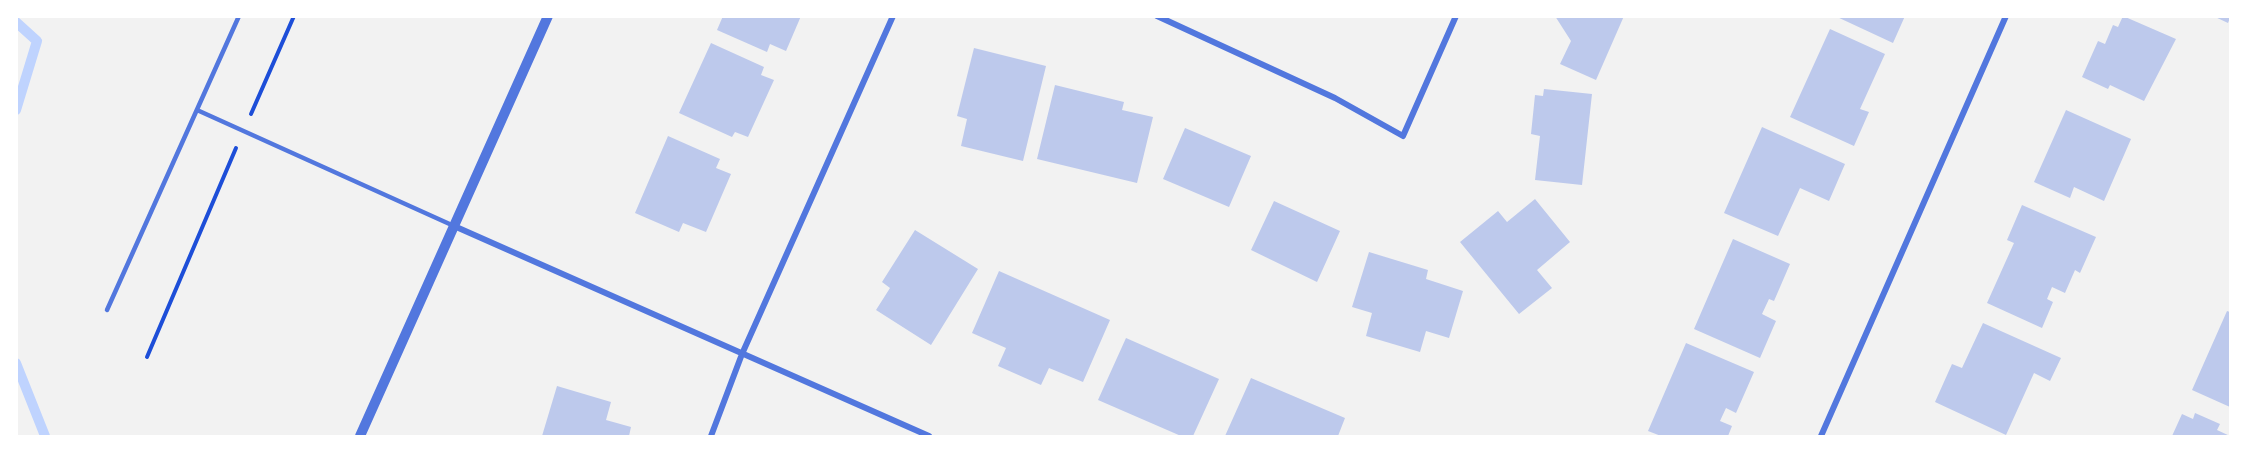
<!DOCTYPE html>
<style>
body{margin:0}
#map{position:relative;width:2247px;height:453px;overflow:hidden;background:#f2f2f2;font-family:"Space Grotesk",sans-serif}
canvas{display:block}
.frame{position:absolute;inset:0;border:18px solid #fff;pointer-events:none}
</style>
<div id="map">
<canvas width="2247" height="453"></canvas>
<div class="frame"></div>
</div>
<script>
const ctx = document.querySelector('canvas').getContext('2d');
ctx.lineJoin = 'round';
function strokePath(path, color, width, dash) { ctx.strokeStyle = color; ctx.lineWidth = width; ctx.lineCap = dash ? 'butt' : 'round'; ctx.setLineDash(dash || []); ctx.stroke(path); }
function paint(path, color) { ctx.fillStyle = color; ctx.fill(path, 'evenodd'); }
strokePath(new Path2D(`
 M16 22 37 41 16 110
 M16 363 45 436`), '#bfd3fe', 10);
paint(new Path2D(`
 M723 16H801L786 51 770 44 767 52 717 30Z
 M1555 16H1624L1596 80 1560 64 1571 41Z
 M1835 16H1905L1893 43Z
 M2123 16 2176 39 2144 101 2110 85 2108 89 2082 77 2098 41 2105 44 2113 25 2118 27Z
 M2213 16H2230V18L2228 23Z
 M1830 29 1885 54 1860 109 1869 112 1854 146 1790 117Z
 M711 43 764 67 761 75 774 80 748 137 735 132 732 137 679 113Z
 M974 48 1046 66 1023 161 961 146 967 119 957 116Z
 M1055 85 1124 102 1122 110 1153 117 1137 183 1037 159Z
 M1544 89 1592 94 1582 185 1535 180 1540 136 1531 134 1535 95 1543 96Z
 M2066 110 2131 139 2104 201 2074 187 2070 198 2034 182Z
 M1762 127 1845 164 1829 201 1800 188 1778 236 1724 213Z
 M1185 128 1251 156 1229 207 1163 179Z
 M668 136 720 159 716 168 731 174 706 232 683 223 679 232 635 213Z
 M1535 199 1570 242 1537 270 1552 288 1519 314 1460 242 1498 211 1507 222Z
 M1274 201 1340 231 1317 282 1251 250Z
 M2022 205 2096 237 2080 273 2075 270 2065 293 2052 287 2047 299 2053 302 2042 328 1987 303 2014 243 2007 240Z
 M915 230 978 269 931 345 876 310 890 288 882 282Z
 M1733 239 1790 264 1774 301 1769 299 1762 314 1776 321 1760 358 1694 329Z
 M1369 252 1428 270 1426 279 1463 291 1449 338 1426 331 1420 352 1366 336 1372 313 1352 307Z
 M999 271 1110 320 1083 382 1049 368 1041 385 998 366 1006 348 972 333Z
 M2227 311 2230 312V407L2192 390Z
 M1983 323 2061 358 2050 381 2034 373 2006 435 1935 402 1952 364 1962 368Z
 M1126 338 1219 379 1193 436H1181L1098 400Z
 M1686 343 1754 372 1736 413 1726 408 1720 421 1732 426 1728 436H1661L1648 431Z
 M1251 378 1345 418 1338 436H1225Z
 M557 386 611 402 606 420 631 427 629 436H542Z
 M2195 413 2220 424 2217 430 2230 436H2172L2182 414 2193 419Z`), '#bdc9ec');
strokePath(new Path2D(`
 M251 114 294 16
 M147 357 236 148`), '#1d4ed8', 4);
strokePath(new Path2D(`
 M197 110 454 226
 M107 310 239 16`), '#5277de', 4.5);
strokePath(new Path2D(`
 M1157 16 1335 98 1403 136 1456 16
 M454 226 929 436
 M711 436 742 354 893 16
 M1821 436 2006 16`), '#5277de', 6);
strokePath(new Path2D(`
 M360 436 548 16`), '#5277de', 10);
</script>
